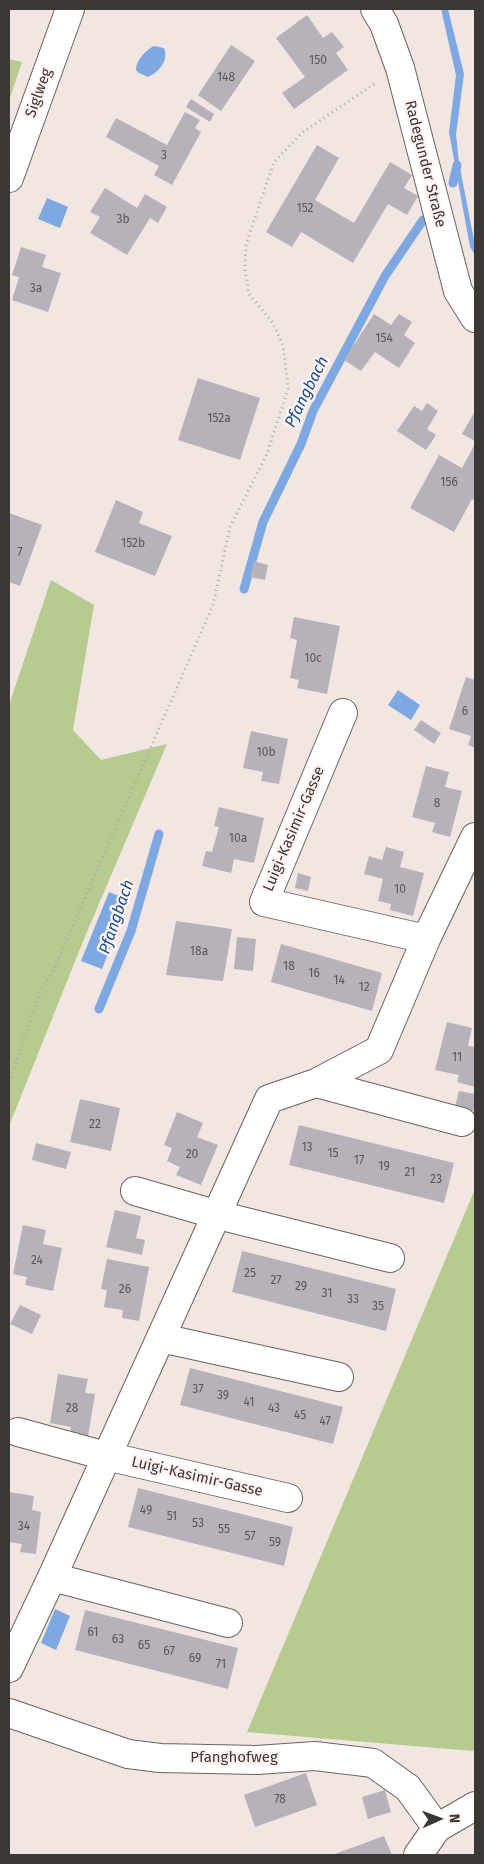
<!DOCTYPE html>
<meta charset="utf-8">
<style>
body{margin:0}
#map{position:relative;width:484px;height:1864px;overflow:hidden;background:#f1e6e1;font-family:"Fira Sans",sans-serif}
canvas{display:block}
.frame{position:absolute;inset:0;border:10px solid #3b3735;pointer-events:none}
.north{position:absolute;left:414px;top:1794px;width:50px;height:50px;-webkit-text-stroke:4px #fef3ee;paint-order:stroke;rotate:88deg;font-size:14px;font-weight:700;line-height:20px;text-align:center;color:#3b3735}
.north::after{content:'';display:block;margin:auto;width:18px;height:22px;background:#3b3735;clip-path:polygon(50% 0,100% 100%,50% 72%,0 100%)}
</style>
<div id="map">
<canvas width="484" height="1864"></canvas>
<div class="frame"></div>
<div class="north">N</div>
</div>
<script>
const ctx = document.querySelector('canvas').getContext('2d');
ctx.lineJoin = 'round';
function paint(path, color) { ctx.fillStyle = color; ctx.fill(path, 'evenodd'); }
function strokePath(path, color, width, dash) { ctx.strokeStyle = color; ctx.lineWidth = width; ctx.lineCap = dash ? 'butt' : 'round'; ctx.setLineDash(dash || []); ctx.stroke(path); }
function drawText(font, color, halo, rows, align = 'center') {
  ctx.font = font + ' "Fira Sans",sans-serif'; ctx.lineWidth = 5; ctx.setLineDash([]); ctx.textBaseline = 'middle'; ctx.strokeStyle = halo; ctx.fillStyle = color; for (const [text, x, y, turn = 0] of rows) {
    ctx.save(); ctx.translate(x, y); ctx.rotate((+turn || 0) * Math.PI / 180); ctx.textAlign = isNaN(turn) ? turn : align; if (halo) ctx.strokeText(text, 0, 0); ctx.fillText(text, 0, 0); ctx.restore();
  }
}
paint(new Path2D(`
 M9 59 22 62 9 101Z
 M51 580 94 605 73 730 101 760 167 744 84 939 9 1126V705Z
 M475 1189V1747L473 1751 247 1732Z`), '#b7ca8f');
paint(new Path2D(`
 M441 9H448L464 74 456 134 459 163 475 245V255L470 247 449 132 456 75Z
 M154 46 164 48C169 61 159 72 148 77L139 73 136 70C136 60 146 50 154 46Z
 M47 198 68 207 60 228 38 219Z
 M398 690 420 705 411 720 388 705Z
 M109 892 129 900 102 969 81 961Z
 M55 1609 70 1616 56 1650 41 1643Z`), '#7ea8e2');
strokePath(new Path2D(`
 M453 183 457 165
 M244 589 263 522 301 444 313 411 385 276 423 220
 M99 1009 131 931 159 834`), '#7ea8e2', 9);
paint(new Path2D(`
 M307 15 323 38 332 32 344 47 336 53 348 70 294 109 282 93 305 77 276 38Z
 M231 45 255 61 221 111 198 95Z
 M191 99 214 114 210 122 186 107Z
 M185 112 200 120 195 128 201 132 172 185 154 175 159 166 106 137 116 118 167 145Z
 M317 145 339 158 315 200 354 223 390 162 412 175 404 188 418 196 407 215 388 204 353 263 301 232 292 247 266 232Z
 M105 188 137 208 145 194 167 207 158 223 150 218 127 255 90 233 100 217 90 212Z
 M21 247 46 255 42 267 61 273 48 312 12 300 19 277 12 275Z
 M374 314 391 325 399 314 412 322 404 335 415 343 399 368 375 352 361 371 344 360Z
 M198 378 260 398 240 460 178 440Z
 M427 403 438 411 427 429 436 435 426 450 397 431 414 406 422 411Z
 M475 411V441L462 434Z
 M475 444V501L472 499 454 532 410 508 439 455 462 468Z
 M116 500 143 512 139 523 172 536 155 576 95 552Z
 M9 513 42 525 20 586 9 582Z
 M254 561 268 565 265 580 250 577Z
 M294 617 340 626 327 694 297 688 299 680 290 678 297 640 290 638Z
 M466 677 475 680V748L468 745 471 736 449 729Z
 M421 720 441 733 434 744 414 730Z
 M251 731 288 739 279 784 261 781 263 772 243 768Z
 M426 766 449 772 445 787 462 791 450 837 432 832 435 823 412 817Z
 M219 807 264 818 254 863 234 859 231 873 202 866 206 851 212 852 219 827 214 826Z
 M386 847 404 852 400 867 424 873 413 916 390 910 391 904 378 901 383 879 364 874 369 856 382 860Z
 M298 873 311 877 308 891 295 888Z
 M176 921 232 929 223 981 166 975Z
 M237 937 256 939 253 971 234 969Z
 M281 944 382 973 372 1011 271 982Z
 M447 1022 472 1028 468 1046 475 1047V1087L457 1082 459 1075 435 1070Z
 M459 1091 475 1094V1111L455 1107Z
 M80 1099 120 1108 111 1151 70 1142Z
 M177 1112 203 1123 197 1137 218 1145 201 1185 176 1175 180 1167 167 1161 172 1148 164 1145Z
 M299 1125 454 1163 444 1203 289 1165Z
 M36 1143 71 1152 66 1169 32 1160Z
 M115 1210 141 1216 136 1238 145 1240 142 1255 106 1247Z
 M23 1225 46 1230 43 1244 62 1248 53 1291 25 1285 27 1277 13 1274Z
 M242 1251 396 1289 386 1331 232 1292Z
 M107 1259 149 1267 139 1321 122 1318 123 1310 104 1307 107 1290 101 1289Z
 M20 1305 41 1315 32 1334 10 1324Z
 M190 1368 343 1407 333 1444 180 1405Z
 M58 1374 88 1379 85 1393 95 1394 88 1436 70 1433 71 1427 50 1423Z
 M138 1488 293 1527 284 1566 128 1527Z
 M9 1492 34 1496 32 1510 41 1512 36 1554 20 1552 22 1544 9 1542Z
 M85 1610 238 1648 228 1689 75 1650Z
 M306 1773 317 1805 255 1827 244 1795Z
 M385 1790 391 1812 368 1819 362 1797Z
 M384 1836 392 1855H332Z`), '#b7b1b9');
const minor = new Path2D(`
 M9 178 70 9
 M343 713 264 902 426 939
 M316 1083 462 1122
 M135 1191 218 1215 390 1258
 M161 1338 339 1377
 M18 1432 106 1456 288 1498
 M52 1577 228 1623
 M9 1668 52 1577 269 1099 316 1083 379 1050 426 939 475 837
 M9 1713 128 1754 160 1758 257 1760 315 1756 373 1763 408 1788 437 1828 418 1855
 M437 1828 475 1806`);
const major = new Path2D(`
 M375 9 384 24 400 68 458 291 475 318`);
strokePath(minor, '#6c625e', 30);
strokePath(major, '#6c625e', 30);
strokePath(new Path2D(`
 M9 1083 39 993 53 971 213 605 230 527 267 454 288 389 283 345 273 323 249 294 245 269 246 244 274 162 303 132 376 83`), '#b1a9a5', 3, [1, 4]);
strokePath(minor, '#fff', 28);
strokePath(major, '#fff', 28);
drawText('12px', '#5a5656', null, [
 ["150",318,61],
 ["148",226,78],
 ["3",164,156],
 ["152",305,209],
 ["3b",123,220],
 ["3a",36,289],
 ["154",384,339],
 ["152a",219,419],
 ["156",449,483],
 ["152b",133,544],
 ["7",20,553],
 ["10c",313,659],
 ["6",465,712],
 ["10b",266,753],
 ["8",437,804],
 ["10a",238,839],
 ["10",400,890],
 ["18a",199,952],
 ["18",289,967],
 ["16",314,974],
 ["14",339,981],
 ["12",364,988],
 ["11",457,1058],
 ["22",95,1125],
 ["13",307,1148],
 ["15",333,1154],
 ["20",192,1155],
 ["17",359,1161],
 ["19",384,1167],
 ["21",410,1173],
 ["23",436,1180],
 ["24",37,1261],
 ["25",250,1274],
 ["27",276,1281],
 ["29",301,1287],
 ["26",125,1290],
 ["31",327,1294],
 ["33",353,1300],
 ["35",378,1307],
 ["37",198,1390],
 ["39",223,1396],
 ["41",249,1403],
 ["28",72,1409],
 ["43",274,1409],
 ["45",300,1416],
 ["47",325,1422],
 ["49",146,1511],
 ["51",172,1517],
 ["53",198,1524],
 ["34",24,1527],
 ["55",224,1530],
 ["57",250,1537],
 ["59",275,1543],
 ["61",93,1633],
 ["63",118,1640],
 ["65",144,1646],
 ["67",169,1652],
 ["69",195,1659],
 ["71",221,1665],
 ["78",280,1800]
]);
drawText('15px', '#3b3735', '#fef3ee', [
 ["Siglweg",39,93,-70],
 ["Radegunder Straße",425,164,76],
 ["Luigi-Kasimir-Gasse",294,829,-67],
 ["Luigi-Kasimir-Gasse",197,1477,13],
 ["Pfanghofweg",234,1758]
]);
drawText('italic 16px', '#154c90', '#fef3ee', [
 ["Pfangbach",307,392,-63],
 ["Pfangbach",117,917,-71]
]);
</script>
